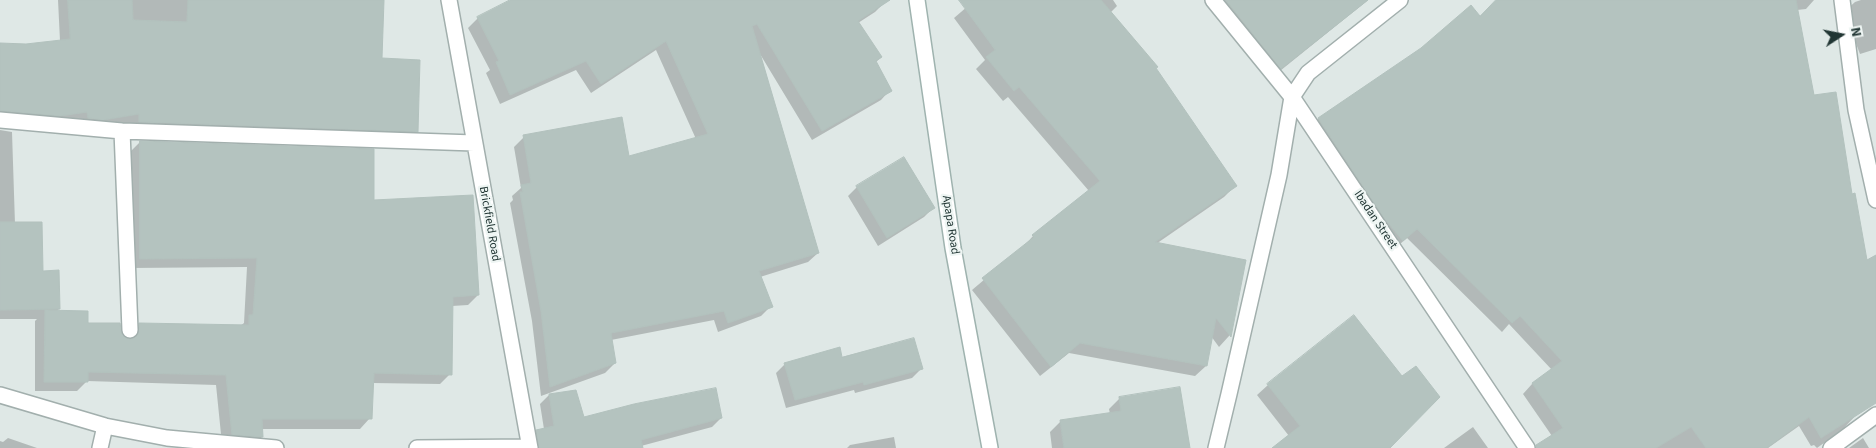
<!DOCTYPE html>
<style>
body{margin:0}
#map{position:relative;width:1876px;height:448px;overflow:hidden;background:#dfe8e6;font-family:"Source Sans 3",sans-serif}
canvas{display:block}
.north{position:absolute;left:1816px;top:10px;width:50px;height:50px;-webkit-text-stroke:4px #eef5f3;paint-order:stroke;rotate:79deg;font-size:14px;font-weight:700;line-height:20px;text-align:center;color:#213634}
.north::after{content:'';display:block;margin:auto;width:18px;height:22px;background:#213634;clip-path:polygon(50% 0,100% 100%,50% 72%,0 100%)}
</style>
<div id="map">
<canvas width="1876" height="448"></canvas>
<div class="north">N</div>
</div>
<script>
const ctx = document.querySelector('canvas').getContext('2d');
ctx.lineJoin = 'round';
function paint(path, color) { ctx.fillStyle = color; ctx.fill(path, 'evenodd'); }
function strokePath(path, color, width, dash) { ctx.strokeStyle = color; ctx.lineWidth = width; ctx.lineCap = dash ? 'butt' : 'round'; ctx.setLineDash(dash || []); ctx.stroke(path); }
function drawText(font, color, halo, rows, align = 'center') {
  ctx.font = font + ' "Source Sans 3",sans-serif'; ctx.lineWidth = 4.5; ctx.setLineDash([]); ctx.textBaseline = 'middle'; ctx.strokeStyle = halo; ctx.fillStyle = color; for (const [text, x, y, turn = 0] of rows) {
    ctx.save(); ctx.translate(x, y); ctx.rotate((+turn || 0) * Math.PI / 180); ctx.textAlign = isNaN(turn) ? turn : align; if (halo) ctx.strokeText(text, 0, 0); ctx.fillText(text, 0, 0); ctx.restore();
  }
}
paint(new Path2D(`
 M58 0H383L381 60 417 131 406 142 0 122V44L26 45 60 41Z
 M513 0H884L885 2 875 12 858 23 881 57 875 63 890 90 881 100 812 140 760 54 818 253 808 262 760 277 771 306 761 316 718 332 714 320 611 340 615 363 605 373 541 396 532 321 510 203 513 200 512 196 521 188 514 147 524 137 628 158 696 139 656 50 591 93 576 70 500 104 486 73 490 70 468 28 478 18Z
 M975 0H1113L1117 6 1110 13 1155 68 1235 186 1224 197 1156 244 1244 261 1229 336 1219 347 1211 336 1206 366 1195 376 1069 353 1040 376 972 290 1023 247 1033 236 1089 191 1008 97 1003 101 976 69 985 60 954 18Z
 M1206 0H1368L1270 79Z
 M1498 0H1814L1806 9 1797 10 1813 96 1850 196 1866 264 1876 256V389L1858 413 1843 429 1817 448 1814 445 1811 446 1799 426 1768 448H1542L1552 436 1523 394 1532 384 1552 370 1509 324 1502 332 1407 238 1393 250 1309 129 1318 119 1421 49 1479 17Z
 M1861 0H1876V49L1860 54 1844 12 1855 2Z
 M0 130 12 132 15 224 42 272 59 309 57 311 121 335 129 340 130 335 140 325 240 326 244 323 247 267 131 268 130 152 140 142 373 201 478 295 468 305 452 306 450 374 440 384 372 383 370 418 360 429H261L262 437 252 447 222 444 216 385 87 381 77 391H35V321L37 319H0Z
 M857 187 933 208 924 217 878 246 848 196Z
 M841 358 921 369 912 378 855 393 854 390 786 408 776 373 785 364Z
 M1268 385 1388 448H1274L1289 436 1257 395Z
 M549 395 583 419 721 418 712 427 641 446 642 448H547L540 404Z
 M1120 398 1188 448H1052L1050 432 1061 421 1110 414 1109 409Z
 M1473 427 1488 448H1444Z
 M894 437 896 448H847L850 445Z
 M8 438 37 448H0V441L3 442Z
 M1863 438 1869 448H1849Z`), '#0003');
const building = new Path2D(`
 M68 0H132L133 20 187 22 188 0H384L382 58 420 60 418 132 139 122V114L103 120 88 118 87 112 60 116 0 111V43L26 44 70 39Z
 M510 0H890L858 21 882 57 876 61 892 91 822 131 757 24 752 26 819 253 759 271 773 307 728 323 724 311 611 333 616 363 550 387 541 311 520 192H523L521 185 531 183 523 135 622 117 629 156 708 134 666 41 601 84 586 61 510 95 496 62 499 61 477 17Z
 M959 0H1101L1158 67 1156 68 1237 186 1155 242 1246 260 1231 337 1216 318 1207 366 1080 343 1051 367 982 278 1034 237 1032 235 1100 181 1019 87 1014 91 986 57 995 50Z
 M1226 0H1368L1281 69Z
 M1496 0H1796L1814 95 1836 92 1852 194 1855 193 1867 260 1876 255V403L1821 438 1809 417 1767 448H1706L1691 427 1656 448H1536V445L1563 428 1532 383 1562 361 1520 316 1512 323 1417 229 1403 241 1384 218 1318 118 1421 48 1471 5 1480 16Z
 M140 141 374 149V200L473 195 479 295 453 297 452 375 374 373 372 419H262L263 437 232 435 226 375 88 372V382H44L45 310 88 311V323H120L122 335 130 339 138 335 139 323 249 325V315H253L257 258 140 259Z
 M904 157 935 208 887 238 856 186Z
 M0 222H42L43 271 59 270 60 309 0 310Z
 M1354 315 1402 376 1416 366 1440 397 1390 448H1272L1300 426 1267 384Z
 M914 338 923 369 864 385 863 382 795 400 784 363 840 347 842 357Z
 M1180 387 1190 448H1064L1060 420 1121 411 1119 397Z
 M716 388 722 418 641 440 643 448H539L536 430 554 426 549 394 576 390 584 417 634 404Z`);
paint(building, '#b4c3bf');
strokePath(building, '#b2c1bd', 1);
const street = new Path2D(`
 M449 0 530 448
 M1213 0 1292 97 1527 448
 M1842 0 1856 110 1876 200
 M0 120 122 131 474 143
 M122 131 130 330
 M0 395 105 426 167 438 276 448
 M100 448 105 426
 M417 448 530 447
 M1216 448 1229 394 1279 175 1292 97 1308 73 1400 0
 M1831 448 1876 415`);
const secondary = new Path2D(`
 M917 0 953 248 990 448`);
strokePath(street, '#a2afad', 18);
strokePath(secondary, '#9fb3af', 18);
strokePath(street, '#fff', 15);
strokePath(secondary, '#fff', 15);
drawText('12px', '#213634', '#eef5f3', [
 ["Ibadan Street",1375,220,56],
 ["Brickfield Road",489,224,80],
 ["Apapa Road",950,225,81]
]);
</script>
